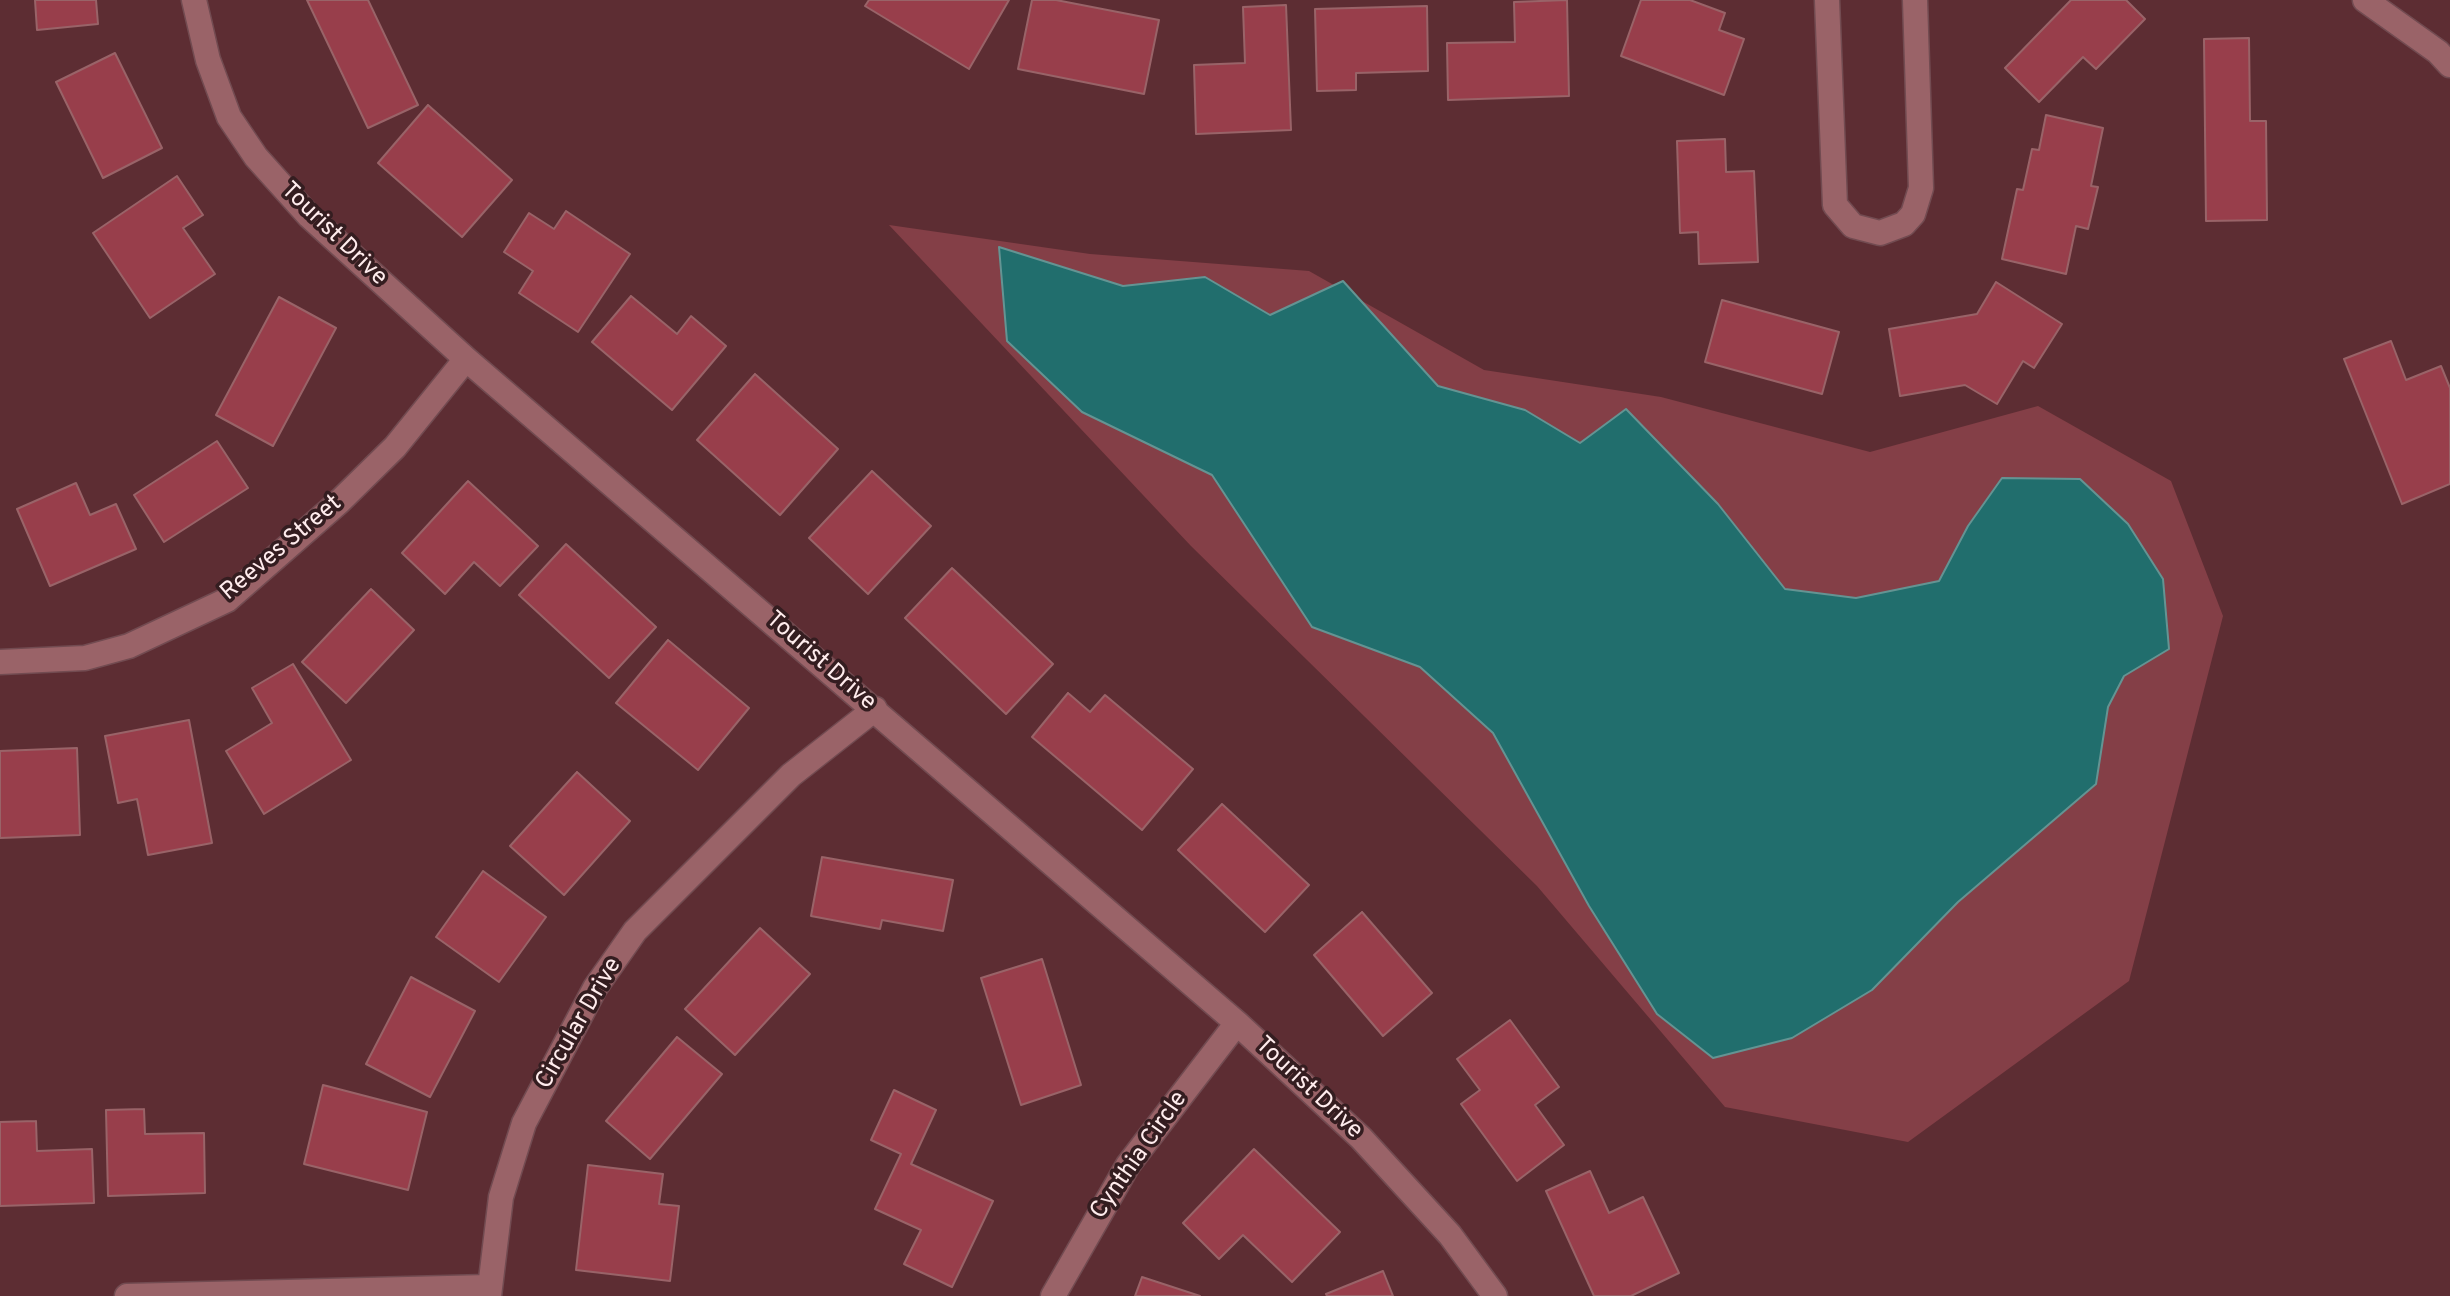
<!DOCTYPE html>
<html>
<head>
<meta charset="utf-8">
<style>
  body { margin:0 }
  canvas { display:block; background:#5d2d33 }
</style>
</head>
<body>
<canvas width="2450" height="1296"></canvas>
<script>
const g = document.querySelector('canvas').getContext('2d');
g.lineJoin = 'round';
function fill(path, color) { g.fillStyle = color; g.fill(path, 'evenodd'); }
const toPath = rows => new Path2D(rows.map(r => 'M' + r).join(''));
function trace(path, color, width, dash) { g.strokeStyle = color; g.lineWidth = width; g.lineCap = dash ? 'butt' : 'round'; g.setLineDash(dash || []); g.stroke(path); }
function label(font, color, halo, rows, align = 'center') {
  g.font = font + ' Overpass,sans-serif'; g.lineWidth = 7; g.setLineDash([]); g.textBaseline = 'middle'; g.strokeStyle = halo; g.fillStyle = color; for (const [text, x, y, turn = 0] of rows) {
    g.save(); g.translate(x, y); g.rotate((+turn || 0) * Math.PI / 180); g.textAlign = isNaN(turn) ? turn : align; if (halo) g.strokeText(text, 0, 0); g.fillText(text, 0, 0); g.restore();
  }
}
const green = toPath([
  [889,225,1090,254,1309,271,1484,370,1661,397,1870,452,2038,406,2171,481,2223,616,2129,981,1908,1142,1725,1107,1537,886,1191,546]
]);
const water = toPath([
  [999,247,1123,286,1205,277,1270,315,1343,281,1438,386,1525,410,1580,443,1626,409,1718,504,1785,589,1856,598,1939,581,1968,526,2002,478,2080,479,2128,524,2163,579,2169,649,2124,676,2108,707,2096,784,1958,902,1872,990,1792,1038,1713,1058,1657,1014,1589,906,1493,733,1420,667,1312,627,1212,475,1082,412,1007,341,999,247]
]);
const building = toPath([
  [35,0,96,0,98,24,37,30,35,0],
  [307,0,368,0,418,105,368,128,307,0],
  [869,0,1009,0,969,69,865,6,869,0],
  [1032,0,1056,0,1159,20,1144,94,1018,69,1032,0],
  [1567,0,1569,96,1448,100,1447,43,1515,42,1514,2,1567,0],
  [1641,0,1690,0,1725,13,1719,30,1744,39,1724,95,1621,56,1641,0],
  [2071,0,2126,0,2145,19,2096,69,2083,57,2039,102,2005,68,2071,0],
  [1286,5,1291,130,1196,134,1194,65,1245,63,1243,7,1286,5],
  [1427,6,1428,71,1356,73,1356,90,1317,91,1315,9,1427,6],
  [2249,38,2250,121,2266,121,2267,220,2206,221,2204,39,2249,38],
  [115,53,162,148,103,178,56,82,115,53],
  [428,105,512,180,462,237,378,163,428,105],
  [2046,115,2103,128,2091,186,2098,187,2088,229,2076,226,2066,274,2002,259,2017,189,2023,190,2032,149,2039,150,2046,115],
  [1725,139,1726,172,1754,171,1758,262,1699,264,1698,232,1680,233,1677,141,1725,139],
  [177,176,203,215,183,228,215,274,150,318,93,233,177,176],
  [566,211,630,254,578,332,519,293,533,271,504,252,529,213,554,229,566,211],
  [1996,282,2062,324,2034,368,2023,361,1997,404,1965,385,1900,396,1889,329,1977,314,1996,282],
  [631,296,677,334,691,316,726,346,672,410,592,342,631,296],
  [279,297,336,328,273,446,216,415,279,297],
  [1722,300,1839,332,1822,394,1705,362,1722,300],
  [2391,341,2406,380,2441,366,2450,388,2450,484,2402,504,2344,359,2391,341],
  [755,374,838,449,780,515,697,440,755,374],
  [217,441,248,488,164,542,134,495,217,441],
  [872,471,931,526,868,594,809,538,872,471],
  [468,481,538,546,500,586,474,562,445,594,402,553,468,481],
  [76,483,90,515,116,504,136,549,50,586,17,509,76,483],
  [566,544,656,627,609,678,519,595,566,544],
  [952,568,1053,664,1006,714,905,618,952,568],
  [371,589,414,630,346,703,302,662,371,589],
  [668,640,749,708,698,770,616,703,668,640],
  [293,664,351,760,264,814,226,751,272,723,252,688,293,664],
  [1068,693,1090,712,1105,695,1193,769,1142,830,1032,737,1068,693],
  [189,720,212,843,148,855,137,799,118,803,105,736,189,720],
  [77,748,80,835,0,838,0,751,77,748],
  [577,772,630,821,564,895,510,846,577,772],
  [1222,804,1309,885,1265,932,1178,850,1222,804],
  [822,857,953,880,943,931,882,920,880,929,811,916,822,857],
  [483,871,546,917,499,982,436,937,483,871],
  [1362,912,1432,993,1383,1036,1314,955,1362,912],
  [760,928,810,974,735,1055,685,1009,760,928],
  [1042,959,1081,1085,1021,1105,981,978,1042,959],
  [411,977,475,1011,430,1097,366,1064,411,977],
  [1510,1020,1559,1087,1535,1105,1564,1145,1517,1181,1461,1104,1480,1090,1457,1059,1510,1020],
  [677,1037,722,1074,650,1159,606,1121,677,1037],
  [323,1085,427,1112,408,1190,304,1164,323,1085],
  [894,1090,936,1110,911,1164,993,1201,952,1287,904,1264,921,1230,875,1209,901,1154,871,1140,894,1090],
  [144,1109,145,1134,204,1133,205,1193,108,1196,106,1110,144,1109],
  [36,1121,37,1151,92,1149,94,1203,0,1206,0,1122,36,1121],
  [1254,1149,1340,1232,1292,1282,1243,1235,1219,1259,1183,1223,1254,1149],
  [588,1165,663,1174,659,1204,679,1206,670,1281,576,1270,588,1165],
  [1590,1171,1609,1213,1643,1197,1679,1273,1631,1296,1594,1296,1546,1191,1590,1171],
  [1383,1271,1393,1296,1327,1296,1326,1294,1383,1271],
  [1142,1277,1200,1296,1135,1296,1142,1277]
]);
const minor = toPath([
  [194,0,208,60,229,117,256,157,309,216,466,359,1237,1023,1361,1138,1450,1235,1495,1296],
  [1827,0,1835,205,1853,226,1880,233,1904,224,1913,214,1921,188,1915,0],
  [2365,0,2438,52,2450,65],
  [0,662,85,658,129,646,227,600,339,502,395,447,466,359],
  [127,1296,488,1287],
  [489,1296,501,1197,524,1123,595,988,635,931,791,775,875,709],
  [1053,1296,1128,1165,1237,1023]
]);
const streetNames = [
  ["Tourist Drive",333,235,44],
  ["Reeves Street",282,549,-40],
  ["Tourist Drive",820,662,41],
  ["Circular Drive",580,1024,-60],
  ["Tourist Drive",1308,1089,43],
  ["Cynthia Circle",1140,1156,-55]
];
fill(green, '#843f47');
fill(water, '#216e6d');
trace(water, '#649493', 2);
fill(building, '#983e4b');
trace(building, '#996368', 2);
trace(minor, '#724b51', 27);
trace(minor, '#9a6368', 24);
label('24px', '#ffeced', '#341d20', streetNames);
</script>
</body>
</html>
